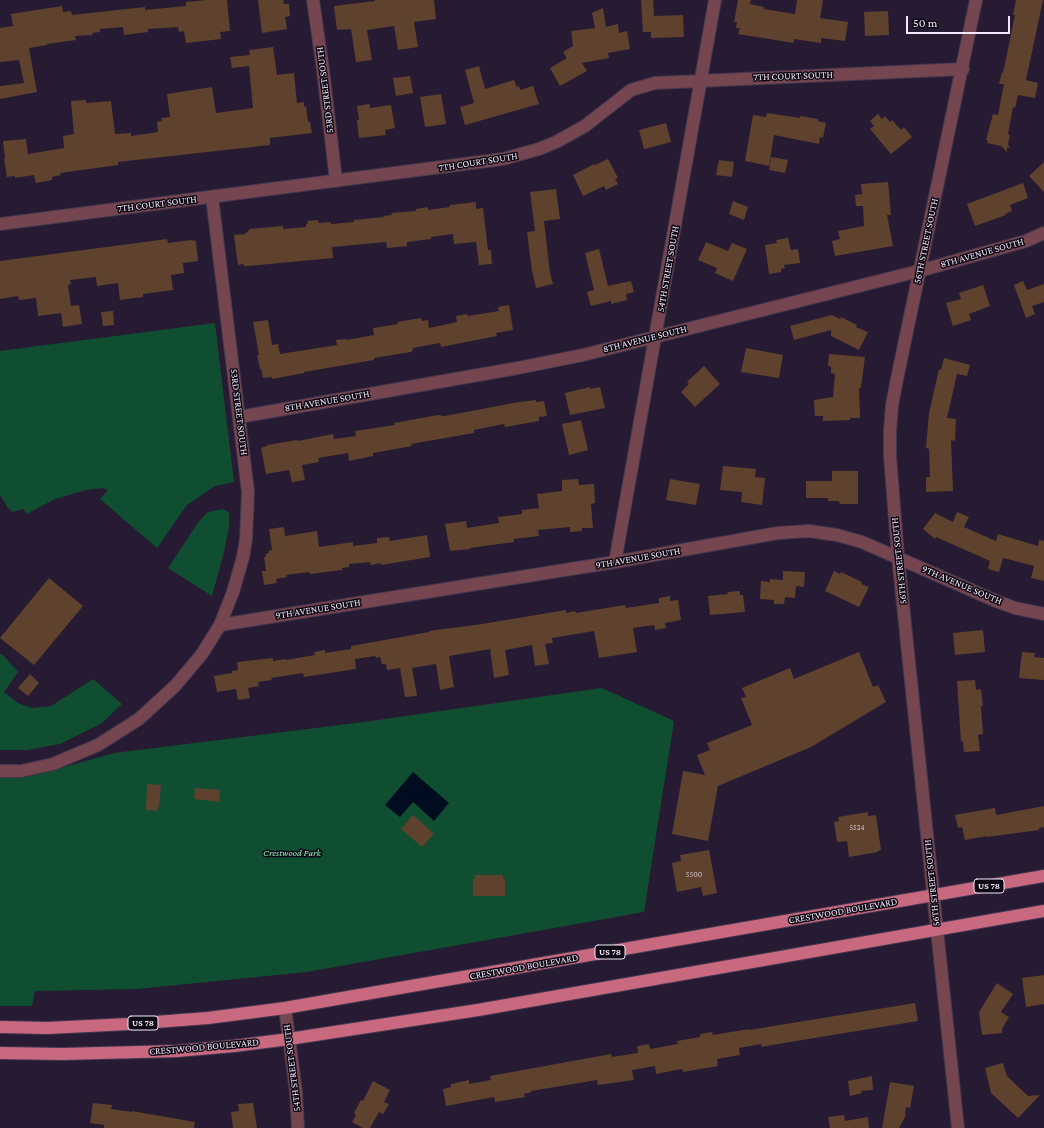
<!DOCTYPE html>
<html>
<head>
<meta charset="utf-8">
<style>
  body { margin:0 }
  #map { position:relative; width:1044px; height:1128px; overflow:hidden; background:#271a33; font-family:"Crimson Pro",serif }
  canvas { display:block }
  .scale { position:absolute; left:906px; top:16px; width:104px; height:18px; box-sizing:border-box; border:2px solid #f1e9fb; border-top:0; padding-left:5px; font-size:12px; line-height:14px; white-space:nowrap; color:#f1e9fb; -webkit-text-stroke:3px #0d0813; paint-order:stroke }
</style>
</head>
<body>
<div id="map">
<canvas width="1044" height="1128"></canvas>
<div class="scale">50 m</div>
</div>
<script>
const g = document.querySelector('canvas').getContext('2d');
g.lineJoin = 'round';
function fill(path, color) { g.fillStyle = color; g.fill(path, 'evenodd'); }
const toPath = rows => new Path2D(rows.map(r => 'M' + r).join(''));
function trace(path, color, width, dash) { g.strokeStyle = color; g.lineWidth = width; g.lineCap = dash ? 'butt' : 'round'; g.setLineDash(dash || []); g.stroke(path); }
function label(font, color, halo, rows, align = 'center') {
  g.font = font + ' "Crimson Pro",serif'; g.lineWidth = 3; g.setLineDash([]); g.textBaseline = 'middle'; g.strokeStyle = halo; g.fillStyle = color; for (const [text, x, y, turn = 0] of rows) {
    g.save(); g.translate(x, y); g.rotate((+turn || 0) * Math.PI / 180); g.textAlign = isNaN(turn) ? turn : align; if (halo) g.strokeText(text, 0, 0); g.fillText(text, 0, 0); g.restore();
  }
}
const green = toPath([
  [215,323,234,482,215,486,187,505,157,548,100,499,108,490,103,488,86,490,55,499,27,514,23,509,13,512,8,508,0,495,0,351],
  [222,509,229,512,229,527,224,552,212,596,168,568,199,521,208,512],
  [0,654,3,655,18,672,4,692,18,703,32,708,51,706,93,679,122,704,102,723,60,744,27,750,0,750],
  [602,688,674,721,644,912,307,972,137,989,35,991,32,1006,0,1006,0,777,36,775,114,753,364,722]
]);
const water = toPath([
  [413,772,449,803,434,821,413,802,400,817,385,805]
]);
const building = toPath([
  [207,0,227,0,230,31,220,32,221,39,186,43,184,31,179,32,178,27,148,29,148,32,124,35,123,27,100,29,100,32,92,33,93,35,75,36,76,40,47,44,47,45,29,48,37,92,0,99,0,86,24,83,19,60,0,62,0,28,13,26,11,14,62,6,63,12,71,11,72,15,145,7,145,10,186,6,186,2],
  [258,0,283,0,284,4,289,4,290,16,285,17,287,29,262,33],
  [375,0,434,0,436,19,414,22,418,47,398,50,394,26,367,30,372,60,356,62,351,29,337,30,334,6,375,1],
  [641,0,653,0,654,16,683,15,684,37,651,38,651,32,643,32],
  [738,0,751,0,750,4,764,7,764,9,795,14,797,0,823,0,820,18,848,22,845,41,821,38,821,43,794,39,794,43,738,34,740,28,736,28,737,22,734,22],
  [1016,0,1043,0,1026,80,1038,83,1035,98,1018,95,1015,108,1013,107,1008,134,1010,135,1008,144,1010,148,1007,147,1007,152,1001,146,987,143,988,141,986,140,993,114,998,115,1004,84,999,84,1002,72,1003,73,1015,15,1013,15],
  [603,8,606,27,618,24,619,33,627,31,630,49,608,53,609,58,582,63,587,71,560,86,550,68,567,58,563,52,573,46,571,31,595,28,592,13],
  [888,11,889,35,865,36,864,12],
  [273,47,277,75,294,73,297,103,304,102,304,107,306,106,308,122,310,122,312,133,270,138,270,145,118,162,118,165,60,173,61,175,52,177,52,180,36,183,34,175,15,178,15,176,7,177,4,159,5,159,3,141,26,139,28,154,64,148,63,136,74,134,71,101,86,100,86,103,111,101,115,134,131,133,131,136,158,132,157,122,162,121,161,118,170,117,167,94,212,87,216,113,253,108,249,66,232,68,230,57,250,55,249,50],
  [479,66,485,89,514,80,517,87,519,86,520,90,533,86,539,104,465,125,460,107,474,103,465,70],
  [410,76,413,93,396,96,393,78],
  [441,94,446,124,425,127,420,97],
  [370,104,370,108,391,105,395,128,385,130,386,135,359,138,357,120,359,120,357,106],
  [767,113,800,118,800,116,818,119,818,121,826,123,823,138,820,137,819,144,774,135,769,166,745,161,753,115,766,117],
  [878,114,882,119,885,116,890,122,892,120,901,130,904,127,912,137,891,154,870,129,874,126,870,121],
  [666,123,671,142,644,149,639,130],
  [771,157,788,160,785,173,769,170],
  [608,159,618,178,615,179,618,184,606,190,604,186,583,196,573,175,594,164,595,165],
  [719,160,734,162,732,177,716,175],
  [1044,162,1044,192,1029,176],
  [888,182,891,215,887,215,893,246,835,256,832,241,840,239,838,231,864,226,863,206,856,206,855,195,862,194,861,184],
  [1023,183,1028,198,1010,205,1012,211,1005,214,1006,215,975,226,967,204],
  [556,189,560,219,544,221,550,273,553,284,536,288,532,271,527,232,535,231,530,192],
  [733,201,748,207,744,220,729,214],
  [476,202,476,209,483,208,488,250,491,250,492,264,479,265,476,242,454,244,453,234,431,237,431,239,407,242,407,246,387,248,386,242,332,247,333,258,248,266,244,266,243,264,238,265,234,235,245,234,250,229,283,226,283,229,306,227,306,224,308,224,307,221,318,220,319,223,331,222,331,224,354,222,354,220,384,217,383,216,392,215,391,213,416,211,416,209,428,207,428,210,450,207,450,205],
  [788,238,791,250,798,249,800,263,784,265,785,268,781,269,781,272,769,274,765,245,777,243,776,240],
  [167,239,168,243,191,240,196,241,198,261,183,263,184,273,171,275,173,290,143,294,143,297,120,300,118,283,97,286,96,277,70,280,71,284,68,285,71,306,79,305,82,324,63,327,61,313,38,316,36,298,19,300,18,296,0,299,0,261],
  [706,242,728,251,732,243,747,249,733,281,715,273,717,268,698,260],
  [599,249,608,286,631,281,634,292,626,294,627,300,611,304,611,301,591,306,587,292,594,290,585,253],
  [1023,281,1027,290,1044,284,1044,302,1032,306,1035,314,1026,318,1014,285],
  [983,285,990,306,969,314,971,320,953,326,946,303,961,299,959,293],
  [509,305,513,330,496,333,497,336,441,347,440,343,413,348,413,350,411,352,374,358,374,360,304,372,304,373,272,379,272,377,263,378,261,369,260,369,257,355,259,355,253,322,268,320,272,345,278,344,280,354,337,345,336,340,346,339,347,340,374,335,373,328,398,324,397,322,421,318,422,321,428,320,429,328,457,322,456,316,467,314,468,316,499,311,498,307],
  [113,311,114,325,103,326,101,312],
  [832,315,840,319,841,317,857,325,856,327,868,332,859,350,831,336,831,330,794,340,790,326],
  [746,348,783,355,779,378,741,372],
  [829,354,865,357,861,388,859,388,860,418,850,418,850,420,823,421,823,416,815,416,814,400,833,397,835,374,831,373,831,367,828,366],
  [944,358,970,365,967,376,957,374,947,418,956,419,955,441,951,440,953,491,926,492,926,477,930,477,929,449,926,448,929,413,939,369,941,370],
  [704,366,720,384,695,407,681,392,689,384,687,382],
  [590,387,590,389,600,387,605,408,570,415,565,393],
  [536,400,536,402,544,401,547,416,539,417,539,421,505,427,504,424,474,430,474,433,411,444,412,446,373,453,373,456,349,461,348,453,318,458,319,462,302,465,305,480,292,482,289,470,266,474,261,448,267,446,267,445,297,440,298,441,333,434,334,439,356,436,355,431,395,425,394,423,438,415,445,416,519,402],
  [581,420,588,450,569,455,562,424],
  [723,466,756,469,755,477,765,478,762,505,741,502,742,492,720,490],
  [832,471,858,471,858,504,840,504,839,501,828,501,828,498,806,498,806,481,832,481],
  [578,479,579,485,594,484,595,503,591,504,593,528,582,528,582,531,570,532,570,527,538,530,539,536,514,539,514,542,470,548,471,549,450,551,445,524,466,521,467,528,499,523,498,517,522,514,522,510,539,508,537,494,562,491,562,480],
  [670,479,700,484,696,505,666,500],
  [957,512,969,517,964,527,996,541,998,534,1038,546,1039,540,1044,541,1044,581,1031,578,1034,566,1003,558,999,572,988,569,990,561,936,537,935,539,923,529,935,513,953,522],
  [284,527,285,536,317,531,319,547,353,542,353,546,377,543,377,538,389,537,390,541,427,535,430,557,381,565,381,563,371,565,370,562,349,564,349,567,342,568,342,570,310,574,309,572,286,575,287,577,276,579,277,583,264,585,262,571,266,571,264,557,266,557,266,554,269,553,268,551,272,550,269,529],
  [783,571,805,572,804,587,796,586,795,598,785,597,784,604,774,604,774,600,760,599,761,581,770,582,770,579,783,580],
  [834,571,840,574,841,572,862,582,861,584,869,587,859,607,825,591],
  [49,578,83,606,34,665,0,638],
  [740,591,740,595,743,595,745,612,710,615,708,596,728,594,727,592],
  [670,596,670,601,678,600,681,620,665,623,666,628,655,630,654,625,633,628,637,652,599,658,594,631,552,638,553,643,545,644,549,664,535,666,532,645,505,650,509,675,494,678,490,649,449,656,454,687,440,690,436,664,412,668,417,696,405,697,400,668,387,670,386,664,382,664,380,657,376,658,375,656,355,659,356,669,304,677,303,673,271,678,272,680,258,682,259,686,248,688,250,698,238,700,236,689,217,692,214,676,232,673,232,671,238,670,237,662,273,658,273,661,285,659,286,660,315,655,314,652,325,650,325,653,351,649,351,646,429,632,429,631,482,624,566,610,566,613,575,611,576,613,625,605,626,608,659,603,659,598],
  [983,630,985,652,955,655,953,633],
  [859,652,873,687,878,685,886,702,811,747,718,786,708,841,672,834,683,771,705,775,697,755,710,750,707,743,752,725,741,698,746,697,742,688,790,668,794,679],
  [1022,652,1035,653,1034,657,1044,658,1044,680,1019,678],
  [30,674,39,683,28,696,18,688],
  [975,680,976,690,981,689,983,706,981,706,983,734,978,735,980,751,964,752,963,741,961,742,957,681],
  [147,784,161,785,159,807,157,807,157,811,146,810],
  [195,788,220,790,219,802,194,799],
  [1044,806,1044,827,1039,828,1039,830,987,837,987,836,965,840,962,827,958,828,955,815,995,808,996,815],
  [868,812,868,816,876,815,881,850,878,851,878,852,849,857,847,841,837,842,834,822,839,821,838,817],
  [413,815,434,834,422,847,401,829],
  [709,850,717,893,703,896,701,887,677,892,672,863,681,861,680,855],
  [475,875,503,875,503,879,505,879,505,896,473,896,473,879,475,879],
  [1044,975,1044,1004,1026,1007,1022,978],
  [997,983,1013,994,1001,1012,1009,1017,1002,1029,1002,1033,982,1035,979,1012],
  [915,1003,918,1021,772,1045,762,1047,761,1044,739,1048,740,1055,717,1059,718,1066,683,1072,682,1069,656,1074,655,1066,632,1070,634,1080,598,1085,597,1080,531,1091,532,1092,524,1094,525,1097,495,1102,494,1097,446,1106,443,1089,451,1087,451,1084,469,1080,469,1084,491,1080,490,1076,611,1054,612,1057,638,1053,637,1046,649,1044,650,1049,678,1044,677,1041,700,1037,700,1034,712,1032,713,1035,749,1029,749,1030],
  [1003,1063,1007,1076,1028,1096,1040,1095,1018,1118,991,1093,988,1080,985,1068],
  [872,1076,873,1090,861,1091,862,1093,850,1096,848,1081],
  [373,1081,390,1090,384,1102,389,1104,383,1114,379,1112,370,1128,363,1128,352,1122,356,1115,354,1113,361,1100,363,1101],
  [890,1082,914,1086,910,1108,906,1107,905,1117,899,1128,882,1128],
  [93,1103,112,1105,111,1109,132,1112,132,1111,195,1122,194,1128,104,1128,104,1125,90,1123],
  [253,1103,257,1128,233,1128,231,1112,239,1111,238,1104],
  [844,1115,845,1121,868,1117,869,1128,830,1128,828,1117]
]);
const minor = toPath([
  [313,0,323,70,336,181],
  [0,224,503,159,539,149,556,142,585,126,631,90,655,83,963,69],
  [239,417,518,368,583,355,919,271,1026,241,1044,233],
  [615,562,715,0],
  [220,625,615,562,778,533,809,531,837,535,862,542,996,601,1015,608,1044,614],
  [0,771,21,771,53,764,98,745,139,719,175,686,202,654,220,625,233,592,243,557,246,539,248,492,212,197],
  [937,930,958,1128],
  [285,1008,296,1092,298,1128]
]);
const tertiary = toPath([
  [937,930,898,557,890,456,890,431,892,405,897,379,976,0]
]);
const primary = toPath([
  [0,1027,47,1028,129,1024,208,1018,285,1008,1044,876],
  [0,1053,63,1054,177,1051,234,1046,289,1039,478,1010,1044,911]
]);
const numberNames = [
  ["5524",857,828],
  ["5500",694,875]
];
const shields = [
  [989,886,30],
  [610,952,30],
  [143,1023,30]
];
const shieldNames = [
  ["US 78",989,886],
  ["US 78",610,952],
  ["US 78",143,1023]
];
const streetNames = [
  ["7TH COURT SOUTH",793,76,-2],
  ["53RD STREET SOUTH",325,90,-97],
  ["7TH COURT SOUTH",478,162,-9],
  ["7TH COURT SOUTH",157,204,-7],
  ["56TH STREET SOUTH",926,241,-78],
  ["8TH AVENUE SOUTH",982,253,-16],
  ["54TH STREET SOUTH",668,269,-80],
  ["8TH AVENUE SOUTH",645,339,-14],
  ["8TH AVENUE SOUTH",327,401,-10],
  ["53RD STREET SOUTH",239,412,83],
  ["9TH AVENUE SOUTH",638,558,-10],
  ["56TH STREET SOUTH",899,561,-96],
  ["9TH AVENUE SOUTH",962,585,23],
  ["9TH AVENUE SOUTH",318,609,-9],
  ["56TH STREET SOUTH",932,883,-96],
  ["CRESTWOOD BOULEVARD",843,911,-10],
  ["CRESTWOOD BOULEVARD",524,967,-10],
  ["CRESTWOOD BOULEVARD",204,1047,-5],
  ["54TH STREET SOUTH",292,1068,-97]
];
const parkNames = [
  ["Crestwood Park",292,853]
];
fill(green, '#0f4e31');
fill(water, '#000d20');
fill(building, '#5e422e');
trace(minor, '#43374f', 14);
trace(tertiary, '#43374f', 14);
trace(primary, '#43374f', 14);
trace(minor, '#754650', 12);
trace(tertiary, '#754650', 12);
trace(primary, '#c86980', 12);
label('8px', '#ccbfc8', null, numberNames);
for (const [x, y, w] of shields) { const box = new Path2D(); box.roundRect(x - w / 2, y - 7, w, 14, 3); g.fillStyle = '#0d0813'; g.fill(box); trace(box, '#f1e9fb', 1); }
label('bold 9px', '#f1e9fb', null, shieldNames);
label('10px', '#f1e9fb', '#0d0813', streetNames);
label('italic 10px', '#92efbb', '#0d0813', parkNames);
</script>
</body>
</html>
